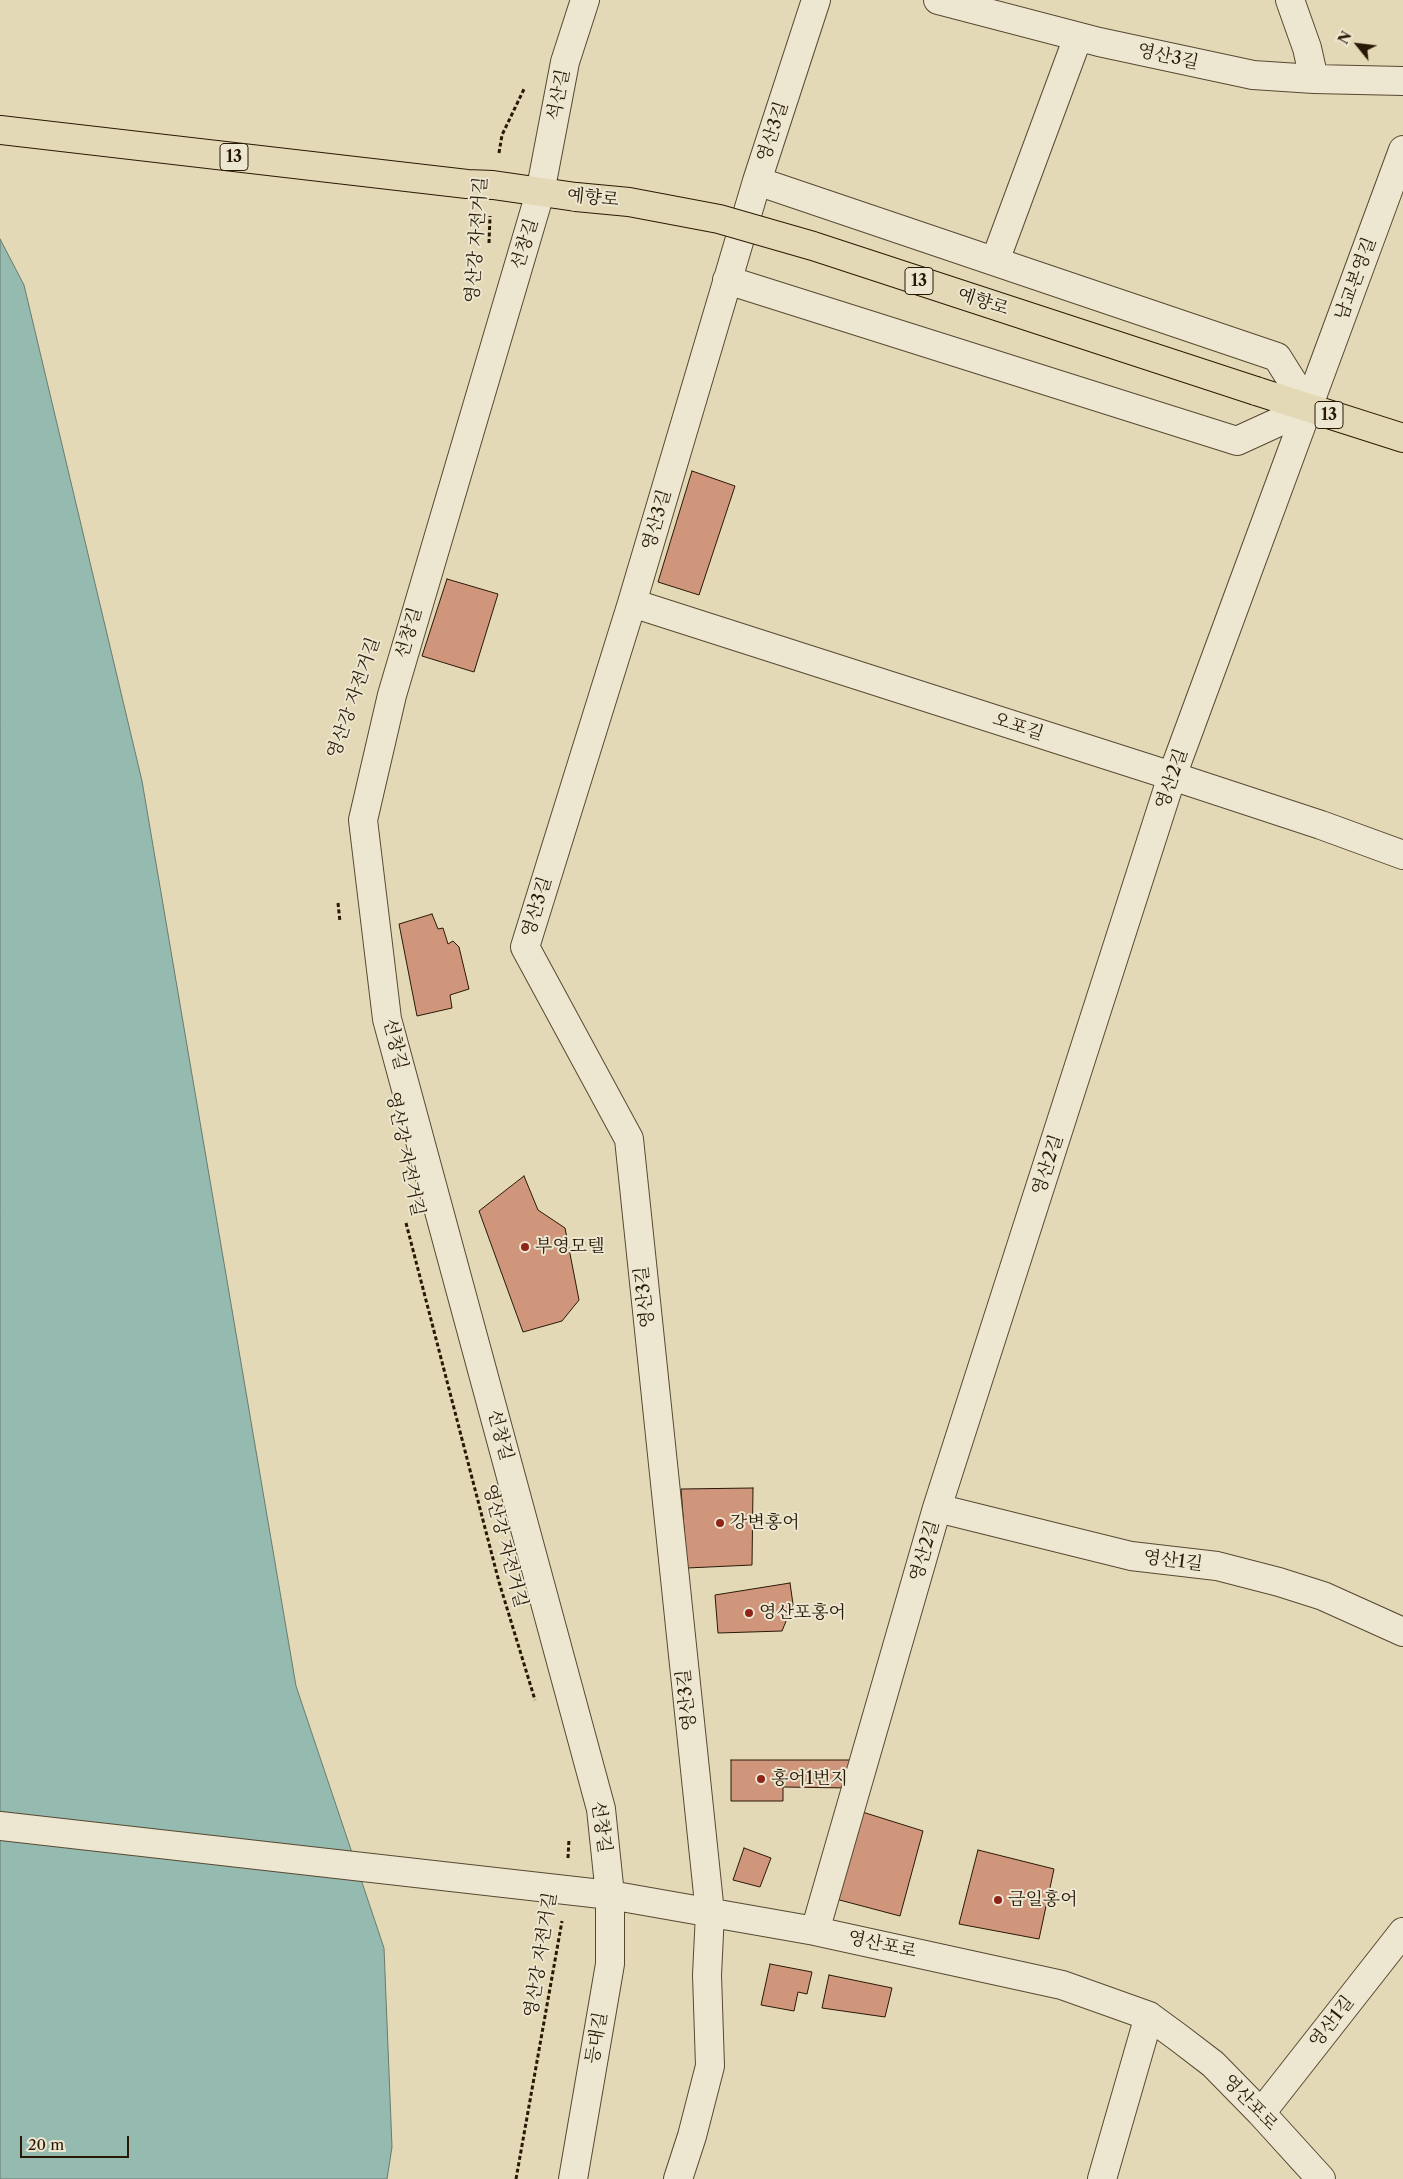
<!DOCTYPE html>
<html>
<head>
<meta charset="utf-8">
<style>
  body { margin:0 }
  #map { position:relative; width:1403px; height:2179px; overflow:hidden; background:#e4d9b6; font-family:"Libre Caslon Text",serif }
  canvas { display:block }
  .north { position:absolute; left:1333px; top:20px; width:50px; height:50px; -webkit-text-stroke:4px #ede6d0; paint-order:stroke; rotate:299deg; font-size:14px; font-weight:700; line-height:20px; text-align:center; color:#281906 }
  .north::after { content:''; display:block; margin:auto; width:18px; height:22px; background:#281906; clip-path:polygon(50% 0,100% 100%,50% 72%,0 100%) }
  .scale { position:absolute; left:20px; top:2136px; width:109px; height:22px; box-sizing:border-box; border:2px solid #281906; border-top:0; padding-left:6px; font-size:15px; line-height:18px; white-space:nowrap; color:#281906; -webkit-text-stroke:4px #ede6d0; paint-order:stroke }
</style>
</head>
<body>
<div id="map">
<canvas width="1403" height="2179"></canvas>
<div class="north">N</div>
<div class="scale">20 m</div>
</div>
<script>
const g = document.querySelector('canvas').getContext('2d');
g.lineJoin = 'round';
function fill(path, color) { g.fillStyle = color; g.fill(path, 'evenodd'); }
const toPath = rows => new Path2D(rows.map(r => 'M' + r).join(''));
function trace(path, color, width, dash) { g.strokeStyle = color; g.lineWidth = width; g.lineCap = dash ? 'butt' : 'round'; g.setLineDash(dash || []); g.stroke(path); }
function label(font, color, halo, rows, align = 'center') {
  g.font = font + ' "Libre Caslon Text","Noto Serif KR",serif'; g.lineWidth = 4; g.setLineDash([]); g.textBaseline = 'middle'; g.strokeStyle = halo; g.fillStyle = color; for (const [text, x, y, turn = 0] of rows) {
    g.save(); g.translate(x, y); g.rotate((+turn || 0) * Math.PI / 180); g.textAlign = isNaN(turn) ? turn : align; if (halo) g.strokeText(text, 0, 0); g.fillText(text, 0, 0); g.restore();
  }
}
const water = toPath([
  [0,239,24,285,142,781,296,1686,384,1948,392,2147,387,2179,0,2179,0,239]
]);
const building = toPath([
  [692,471,735,486,699,595,658,582,692,471],
  [447,579,498,594,474,672,422,656,447,579],
  [432,914,438,929,443,928,448,944,453,941,459,947,469,989,450,995,452,1008,417,1016,399,924,432,914],
  [524,1176,538,1210,565,1228,579,1300,562,1321,523,1332,479,1211,524,1176],
  [753,1488,752,1565,687,1568,681,1489,753,1488],
  [790,1583,793,1604,782,1631,718,1633,715,1595,790,1583],
  [731,1760,850,1760,850,1788,783,1787,783,1801,731,1801,731,1760],
  [856,1810,923,1831,900,1916,832,1898,856,1810],
  [744,1848,771,1858,760,1887,733,1880,744,1848],
  [978,1850,1054,1869,1039,1939,959,1924,978,1850],
  [770,1964,812,1972,807,1994,798,1992,794,2011,761,2005,770,1964],
  [829,1975,892,1988,885,2017,822,2008,829,1975]
]);
const path = toPath([
  [499,153,502,135,525,87],
  [489,243,490,216],
  [338,903,340,922],
  [406,1223,499,1582,535,1700],
  [568,1858,569,1839],
  [516,2179,562,1921]
]);
const minor = toPath([
  [938,0,1099,42,1253,75,1314,79,1403,81],
  [1290,0,1307,48,1314,79],
  [757,181,1277,357,1309,408],
  [995,261,1078,37],
  [727,280,1237,441,1309,408],
  [632,603,1172,776,1321,825,1403,855],
  [937,1508,1131,1556,1217,1566,1279,1582,1323,1596,1403,1632],
  [0,1826,610,1895,815,1931,1062,1985,1149,2016,1179,2038,1213,2064,1261,2113,1321,2179],
  [815,1931,937,1508,1172,776,1403,150],
  [1261,2113,1403,1932],
  [573,2179,610,1964,610,1895,601,1809,387,1019,363,820,392,695,540,193,565,62,585,0],
  [678,2179,692,2136,710,2066,707,1975,710,1913,629,1139,525,947,632,603,757,181,816,0],
  [1102,2179,1149,2016]
]);
const major = toPath([
  [0,130,467,184,493,185,576,197],
  [1256,391,1403,438]
]);
const majorBridge = toPath([
  [576,197,629,202,719,219,813,246,1256,391]
]);
const markers = [
  [525,1247,5,"#8f2418"],
  [720,1523,5,"#8f2418"],
  [749,1613,5,"#8f2418"],
  [761,1779,5,"#8f2418"],
  [998,1900,5,"#8f2418"]
];
const shields = [
  [234,157,28],
  [919,281,28],
  [1329,415,28]
];
const shieldNames = [
  ["13",234,157],
  ["13",919,281],
  ["13",1329,415]
];
const streetNames = [
  ["영산3길",1168,57,12],
  ["석산길",559,95,-79],
  ["영산3길",773,132,-72],
  ["예향로",593,198,6],
  ["영산강 자전거길",477,240,-86],
  ["선창길",525,244,-73],
  ["남교본영길",1356,279,-70],
  ["예향로",983,302,18],
  ["영산3길",657,520,-74],
  ["선창길",409,633,-74],
  ["영산강 자전거길",354,698,-71],
  ["오포길",1018,727,18],
  ["영산2길",1172,779,-71],
  ["영산3길",537,907,-73],
  ["선창길",395,1044,76],
  ["영산강 자전거길",405,1154,78],
  ["영산2길",1048,1165,-72],
  ["영산3길",645,1297,-96],
  ["선창길",500,1435,75],
  ["영산강 자전거길",505,1546,75],
  ["영산2길",925,1551,-74],
  ["영산1길",1173,1561,7],
  ["영산3길",687,1700,-96],
  ["선창길",601,1827,82],
  ["영산포로",882,1945,12],
  ["영산강 자전거길",541,1955,-81],
  ["영산1길",1332,2022,-52],
  ["등대길",597,2038,-80],
  ["영산포로",1250,2103,46]
];
const poiNames = [
  ["부영모텔",535,1247],
  ["강변홍어",730,1523],
  ["영산포홍어",759,1613],
  ["홍어1번지",771,1779],
  ["금일홍어",1008,1900]
];
fill(water, '#95bab0');
trace(water, '#697a6c', 1);
fill(building, '#d0967c');
trace(building, '#281906', 1);
trace(minor, '#574932', 30);
trace(major, '#281906', 30);
trace(path, '#281906', 3, [4, 2.5]);
trace(minor, '#ede6d0', 28);
trace(major, '#e4d9b6', 28);
trace(majorBridge, '#281906', 30, []);
trace(majorBridge, '#e4d9b6', 28);
for (const [x, y, r, color] of markers) { const dot = new Path2D(); dot.arc(x, y, r, 0, 2 * Math.PI); g.fillStyle = color; g.fill(dot); trace(dot, '#ede6d0', 2); }
for (const [x, y, w] of shields) { const box = new Path2D(); box.roundRect(x - w / 2, y - 13.5, w, 27, 4); g.fillStyle = '#ede6d0'; g.fill(box); trace(box, '#281906', 1); }
label('bold 16px', '#281906', null, shieldNames);
label('18px', '#281906', '#ede6d0', streetNames);
label('18px', '#281906', '#ede6d0', poiNames, 'left');
</script>
</body>
</html>
